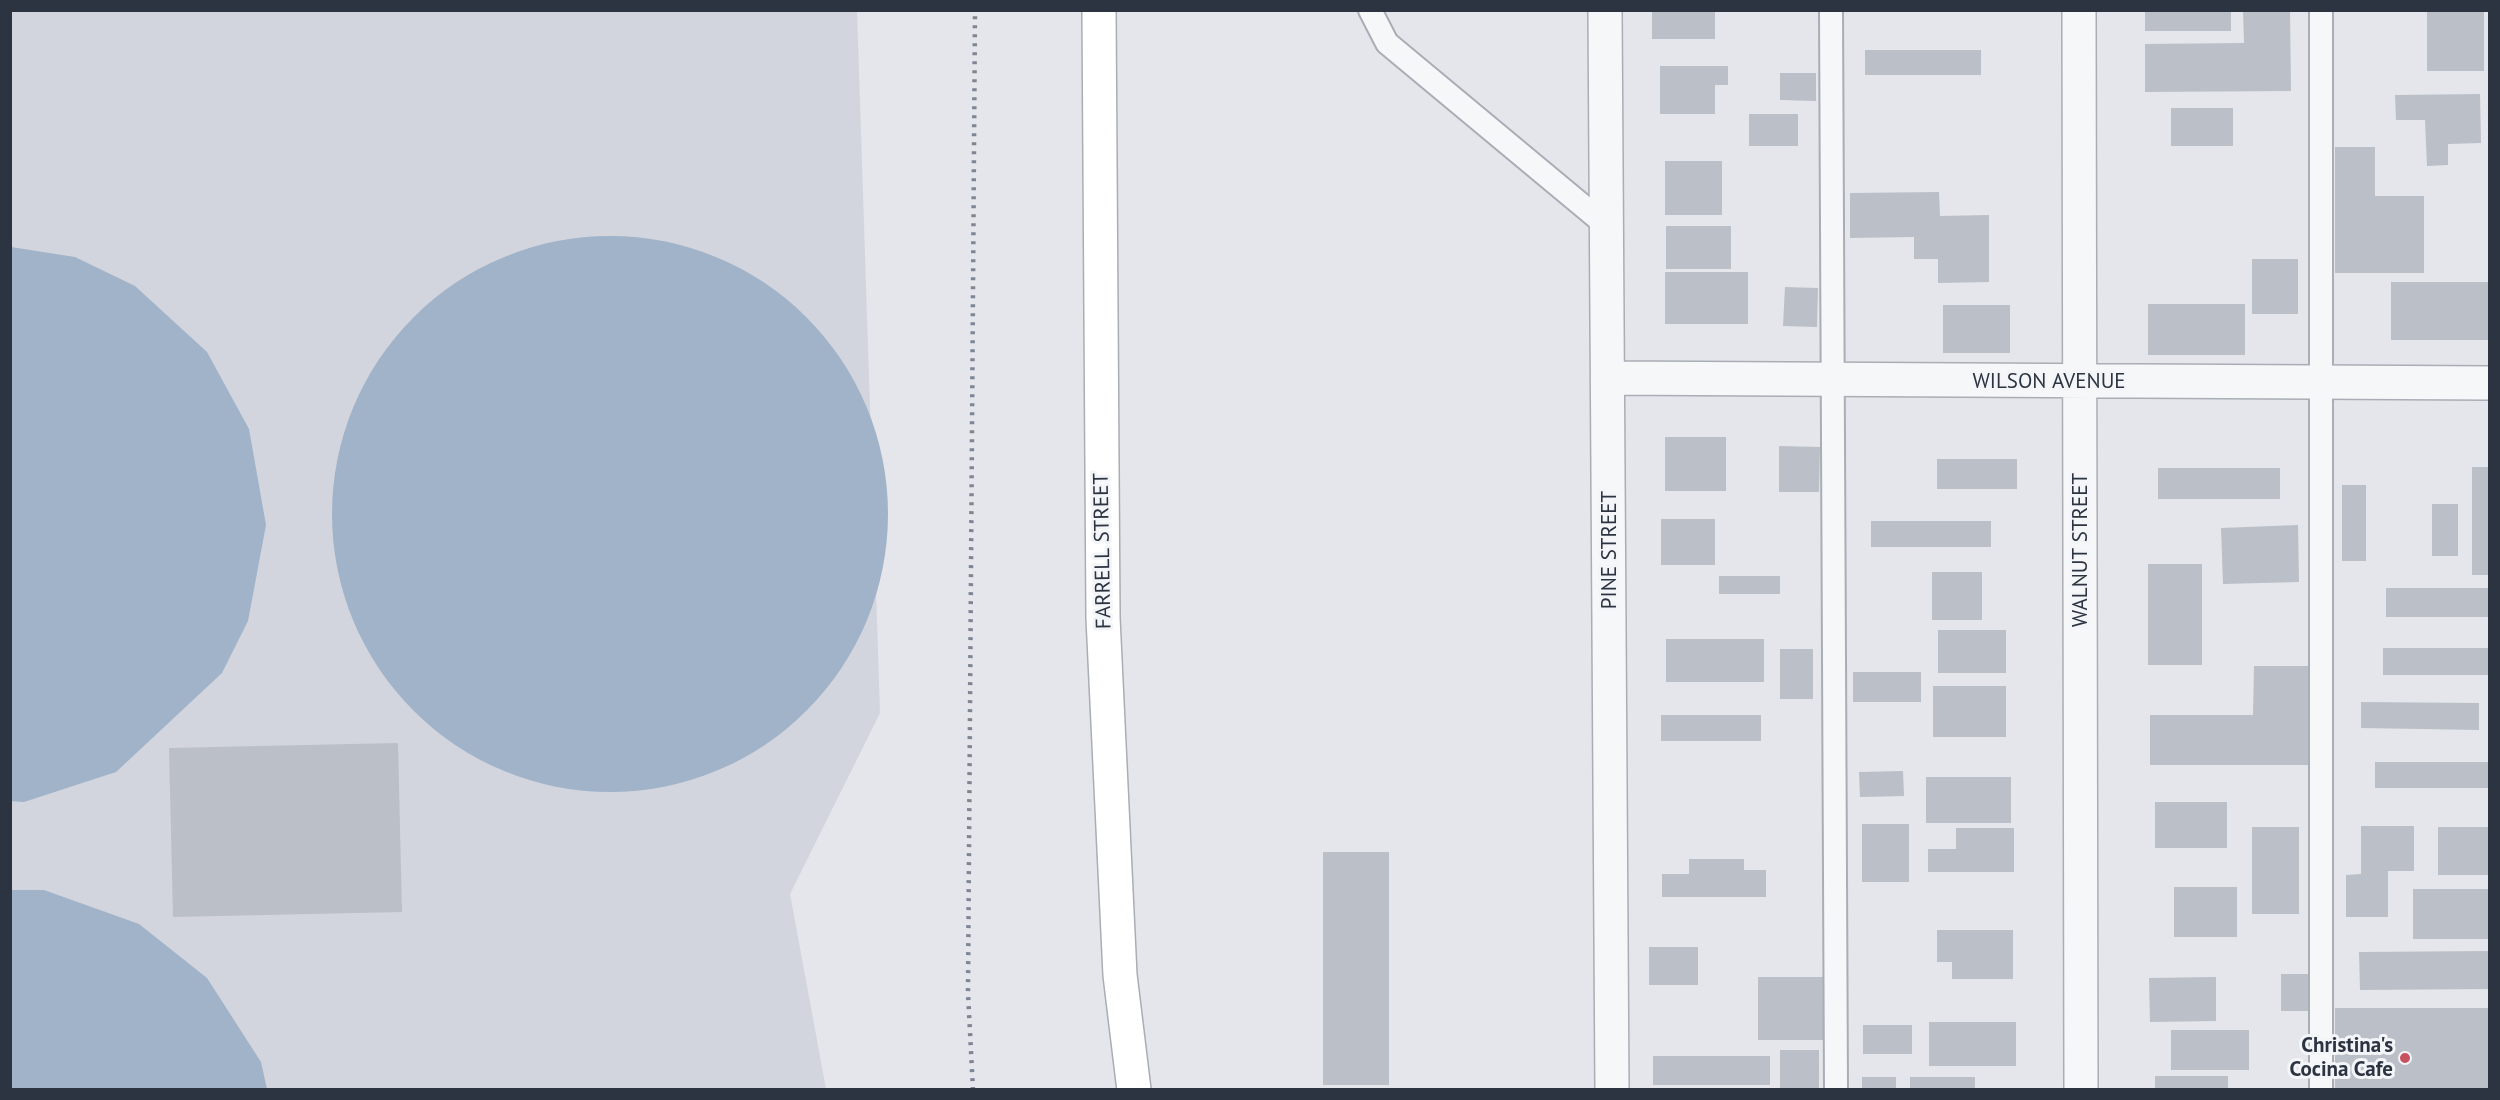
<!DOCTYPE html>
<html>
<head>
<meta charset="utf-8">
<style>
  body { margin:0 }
  #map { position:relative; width:2500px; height:1100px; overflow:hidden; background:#e4e6eb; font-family:"PT Sans",sans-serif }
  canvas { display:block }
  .frame { position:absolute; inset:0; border:12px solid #2c3442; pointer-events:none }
</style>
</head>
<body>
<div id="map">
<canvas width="2500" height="1100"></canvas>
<div class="frame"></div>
</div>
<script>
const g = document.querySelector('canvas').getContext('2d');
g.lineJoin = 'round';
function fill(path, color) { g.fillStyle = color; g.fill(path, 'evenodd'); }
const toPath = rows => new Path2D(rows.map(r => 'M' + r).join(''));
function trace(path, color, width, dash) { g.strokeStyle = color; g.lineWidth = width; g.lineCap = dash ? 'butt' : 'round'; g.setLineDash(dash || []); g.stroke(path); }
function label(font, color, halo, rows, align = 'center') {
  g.font = font + ' "PT Sans",sans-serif'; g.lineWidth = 6; g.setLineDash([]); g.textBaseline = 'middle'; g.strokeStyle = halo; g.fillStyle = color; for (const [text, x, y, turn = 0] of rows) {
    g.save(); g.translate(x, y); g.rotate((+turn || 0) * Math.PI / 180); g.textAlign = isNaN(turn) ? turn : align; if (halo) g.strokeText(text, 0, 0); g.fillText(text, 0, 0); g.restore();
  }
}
const built = toPath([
  [10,11,857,11,880,713,790,894,826,1089,11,1089]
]);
const water = toPath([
  '332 514a278 278 0 1 1 556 0a278 278 0 1 1-556 0Z',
  [11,247,75,257,135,286,207,352,249,429,266,525,248,621,222,673,116,772,24,802,10,801],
  [11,890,44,890,139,924,207,978,261,1062,267,1089,11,1089]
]);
const building = toPath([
  [1652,10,1715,10,1715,39,1652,39],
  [2145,10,2231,10,2231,31,2145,31],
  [2243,10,2290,10,2291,91,2145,92,2145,44,2244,43],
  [2427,10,2484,10,2484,71,2427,71],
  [1865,50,1981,50,1981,75,1865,75],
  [1660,66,1728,66,1728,85,1715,85,1715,114,1660,114],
  [1780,73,1816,73,1816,101,1780,100],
  [2480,94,2481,143,2448,144,2448,165,2427,166,2425,120,2396,120,2395,95],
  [2171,108,2233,108,2233,146,2171,146],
  [1749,114,1798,114,1798,146,1749,146],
  [2335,147,2375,147,2375,196,2424,196,2424,273,2335,273],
  [1665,161,1722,161,1722,215,1665,215],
  [1939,192,1940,216,1989,215,1989,282,1938,283,1938,259,1914,259,1914,237,1850,238,1850,193],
  [1666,226,1731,226,1731,269,1666,269],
  [2252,259,2298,259,2298,314,2252,314],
  [1665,272,1748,272,1748,324,1665,324],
  [2391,282,2490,282,2490,340,2391,340],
  [1785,287,1818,288,1817,327,1783,326],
  [2148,304,2245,304,2245,355,2148,355],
  [1943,305,2010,305,2010,353,1943,353],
  [1665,437,1726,437,1726,491,1665,491],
  [1779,446,1820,447,1819,492,1779,492],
  [1937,459,2017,459,2017,489,1937,489],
  [2472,467,2490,467,2490,575,2472,575],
  [2158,468,2280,468,2280,499,2158,499],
  [2342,485,2366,485,2366,561,2342,561],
  [2432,504,2458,504,2458,556,2432,556],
  [1661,519,1715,519,1715,565,1661,565],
  [1871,521,1991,521,1991,547,1871,547],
  [2298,525,2299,582,2223,584,2221,528],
  [2148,564,2202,564,2202,665,2148,665],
  [1932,572,1982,572,1982,620,1932,620],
  [1719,576,1780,576,1780,594,1719,594],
  [2386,588,2490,588,2490,617,2386,617],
  [1938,630,2006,630,2006,673,1938,673],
  [1666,639,1764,639,1764,682,1666,682],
  [2383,648,2490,648,2490,675,2383,675],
  [1780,649,1813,649,1813,699,1780,699],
  [2254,666,2310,666,2309,765,2150,765,2150,715,2253,715],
  [1853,672,1921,672,1921,702,1853,702],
  [1933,686,2006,686,2006,737,1933,737],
  [2361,702,2479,703,2479,730,2361,728],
  [1661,715,1761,715,1761,741,1661,741],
  [398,743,402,912,173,917,169,748],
  [2375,762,2490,762,2490,788,2375,788],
  [1903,771,1904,796,1860,797,1859,772],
  [1926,777,2011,777,2011,823,1926,823],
  [2155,802,2227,802,2227,848,2155,848],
  [1862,824,1909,824,1909,882,1862,882],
  [2361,826,2414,826,2414,871,2388,871,2388,917,2346,917,2346,875,2361,874],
  [2252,827,2299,827,2299,914,2252,914],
  [2438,827,2490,827,2490,875,2438,875],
  [1956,828,2014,828,2014,872,1928,872,1928,849,1956,849],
  [1323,852,1389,852,1389,1085,1323,1085],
  [1689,859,1744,859,1744,870,1766,870,1766,897,1662,897,1662,874,1689,874],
  [2174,887,2237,887,2237,937,2174,937],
  [2413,889,2490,889,2490,939,2413,939],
  [1937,930,2013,930,2013,979,1952,979,1952,962,1937,962],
  [1649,947,1698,947,1698,985,1649,985],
  [2490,951,2490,989,2360,990,2359,952],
  [2281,974,2311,974,2311,1011,2281,1011],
  [1758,977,1825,977,1825,1040,1758,1040],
  [2216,977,2216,1021,2150,1022,2149,978],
  [2335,1008,2490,1008,2490,1090,2335,1090],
  [1929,1022,2016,1022,2016,1066,1929,1066],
  [1863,1025,1912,1025,1912,1054,1863,1054],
  [2171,1030,2249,1030,2249,1070,2171,1070],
  [1780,1050,1819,1050,1819,1089,1780,1089],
  [1653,1056,1770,1056,1770,1085,1653,1085],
  [2155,1076,2228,1076,2228,1090,2155,1090],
  [1862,1077,1896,1077,1896,1090,1862,1090],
  [1910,1077,1975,1077,1975,1090,1910,1090]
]);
const lane = toPath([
  [1370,10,1387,43,1607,226],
  [1831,10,1836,1090],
  [2321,10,2321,1090]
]);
const street = toPath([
  [1605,10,1612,1090],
  [2079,10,2081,1090],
  [1609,378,2490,383]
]);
const secondary = toPath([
  [1099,10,1103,618,1120,975,1134,1090]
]);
const rail = toPath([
  [973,1090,968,993,975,10]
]);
const markers = [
  [2405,1058,6,"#c75160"]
];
const streetNames = [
  ["WILSON AVENUE",2049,382],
  ["PINE STREET",1610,550,-90],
  ["WALNUT STREET",2081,550,-90],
  ["FARRELL STREET",1103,551,-91]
];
const poiNames = [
  ["Christina's",2393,1046],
  ["Cocina Cafe",2393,1070]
];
fill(built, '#d2d5dd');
fill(water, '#a1b3c8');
fill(building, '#bbbfc7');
trace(lane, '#a9adb5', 26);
trace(street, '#a9adb5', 36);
trace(secondary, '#a9adb5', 36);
trace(lane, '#f6f7f9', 22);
trace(street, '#f6f7f9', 33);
trace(secondary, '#fff', 33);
trace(rail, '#7e8694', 4.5, [3, 6]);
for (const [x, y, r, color] of markers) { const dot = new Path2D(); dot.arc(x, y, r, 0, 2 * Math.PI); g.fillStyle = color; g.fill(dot); trace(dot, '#f4f5f8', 2); }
label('21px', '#2c3442', '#f4f5f8', streetNames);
label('bold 21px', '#2c3442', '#f4f5f8', poiNames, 'right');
</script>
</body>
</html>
